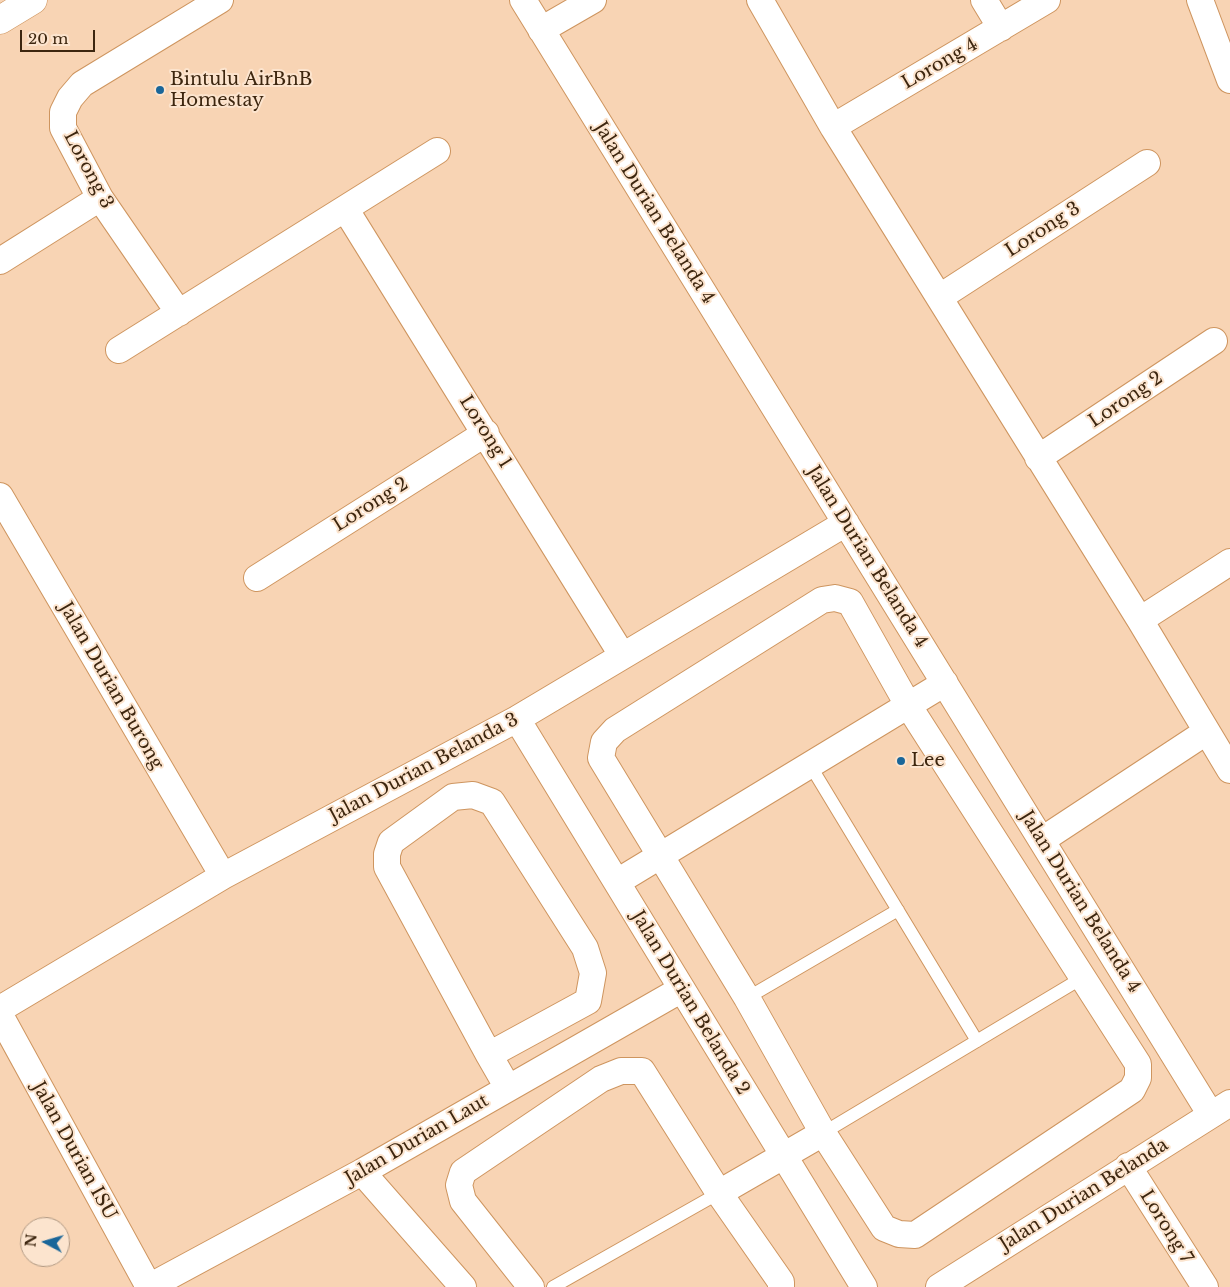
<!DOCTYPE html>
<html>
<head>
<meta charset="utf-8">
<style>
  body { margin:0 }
  #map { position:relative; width:1230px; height:1287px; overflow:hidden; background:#f8d4b4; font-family:"Libre Baskerville",serif }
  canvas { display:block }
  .north { position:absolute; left:20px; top:1217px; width:50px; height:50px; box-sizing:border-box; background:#fce4ce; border:1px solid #b09882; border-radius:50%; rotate:276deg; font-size:14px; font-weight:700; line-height:20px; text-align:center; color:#3d260f }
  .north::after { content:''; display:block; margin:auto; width:18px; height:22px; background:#1a6699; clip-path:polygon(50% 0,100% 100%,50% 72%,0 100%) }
  .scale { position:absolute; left:20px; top:30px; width:75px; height:22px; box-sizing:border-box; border:2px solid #3d260f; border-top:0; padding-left:6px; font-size:15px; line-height:18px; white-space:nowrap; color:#3d260f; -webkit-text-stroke:4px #fce4ce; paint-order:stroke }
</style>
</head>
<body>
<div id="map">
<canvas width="1230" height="1287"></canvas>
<div class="north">N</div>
<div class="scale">20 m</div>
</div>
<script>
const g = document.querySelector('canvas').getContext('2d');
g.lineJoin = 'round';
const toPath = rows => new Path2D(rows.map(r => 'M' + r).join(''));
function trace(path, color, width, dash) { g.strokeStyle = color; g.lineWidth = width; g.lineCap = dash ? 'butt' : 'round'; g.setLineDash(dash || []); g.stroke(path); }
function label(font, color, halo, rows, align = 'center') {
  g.font = font + ' "Libre Baskerville",serif'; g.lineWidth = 4; g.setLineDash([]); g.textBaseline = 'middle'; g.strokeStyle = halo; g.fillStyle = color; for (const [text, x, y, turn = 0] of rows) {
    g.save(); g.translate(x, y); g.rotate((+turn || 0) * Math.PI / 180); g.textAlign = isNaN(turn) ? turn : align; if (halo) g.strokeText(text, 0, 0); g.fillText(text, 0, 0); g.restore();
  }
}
const service = toPath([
  [810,765,977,1041],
  [747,998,898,910],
  [823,1133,1082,978],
  [553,1287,719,1193]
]);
const minor = toPath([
  [523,0,1211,1115],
  [760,0,833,127,1140,620,1230,770],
  [984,0,1001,28],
  [1200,0,1230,80],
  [541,30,593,0],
  [833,127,1047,0],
  [346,210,622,655],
  [0,261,100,198],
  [940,297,1147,163],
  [179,313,100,198,63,128,63,112,70,98,82,84,220,0],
  [119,350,437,151],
  [1038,458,1214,341],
  [0,496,223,876],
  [257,578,486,433],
  [835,598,850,602,908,705,1138,1064,1138,1078,1132,1090,915,1235,899,1234,884,1228,823,1133,747,998,601,758,604,742,615,730,822,600,835,598],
  [1140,620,1230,562],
  [517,719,864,1287],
  [1042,840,1206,732],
  [617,882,945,683],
  [0,1009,223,876,517,719,846,523],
  [0,1015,149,1287],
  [489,1055,588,1001,593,973,585,948,492,802,473,795,453,797,391,842,387,854,387,867,489,1055,508,1088],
  [1128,1166,1205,1287],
  [362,1172,463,1287],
  [719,1193,823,1133],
  [149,1287,362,1172,682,989],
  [531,1287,463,1201,459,1185,463,1172,601,1079,621,1071,642,1071,719,1193,781,1282,781,1287],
  [939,1287,1230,1103]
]);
const tertiary = toPath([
  [0,20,33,0]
]);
const markers = [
  [160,90,5,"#1a6699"],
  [901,761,5,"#1a6699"]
];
const streetNames = [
  ["Lorong 4",940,64,-30],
  ["Lorong 3",88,170,62],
  ["Jalan Durian Belanda 4",654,213,58],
  ["Lorong 3",1043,230,-33],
  ["Lorong 2",1126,400,-34],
  ["Lorong 1",485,432,58],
  ["Lorong 2",371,505,-32],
  ["Jalan Durian Belanda 4",867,557,58],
  ["Jalan Durian Burong",111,686,60],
  ["Jalan Durian Belanda 3",424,768,-28],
  ["Jalan Durian Belanda 4",1080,902,58],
  ["Jalan Durian Belanda 2",690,1003,59],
  ["Jalan Durian Laut",417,1140,-30],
  ["Jalan Durian ISU",74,1151,61],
  ["Jalan Durian Belanda",1084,1195,-32],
  ["Lorong 7",1166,1227,58]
];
const poiNames = [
  ["Bintulu AirBnB",170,80],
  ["Homestay",170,101],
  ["Lee",911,761]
];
trace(service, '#ce955f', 14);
trace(minor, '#ce955f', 28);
trace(tertiary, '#ce955f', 29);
trace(service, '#fff', 12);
trace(minor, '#fff', 26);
trace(tertiary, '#fff', 28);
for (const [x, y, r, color] of markers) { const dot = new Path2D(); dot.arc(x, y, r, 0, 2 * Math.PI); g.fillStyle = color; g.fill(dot); trace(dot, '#fce4ce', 2); }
label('18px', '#3d260f', '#fce4ce', streetNames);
label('18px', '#3d260f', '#fce4ce', poiNames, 'left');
</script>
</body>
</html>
